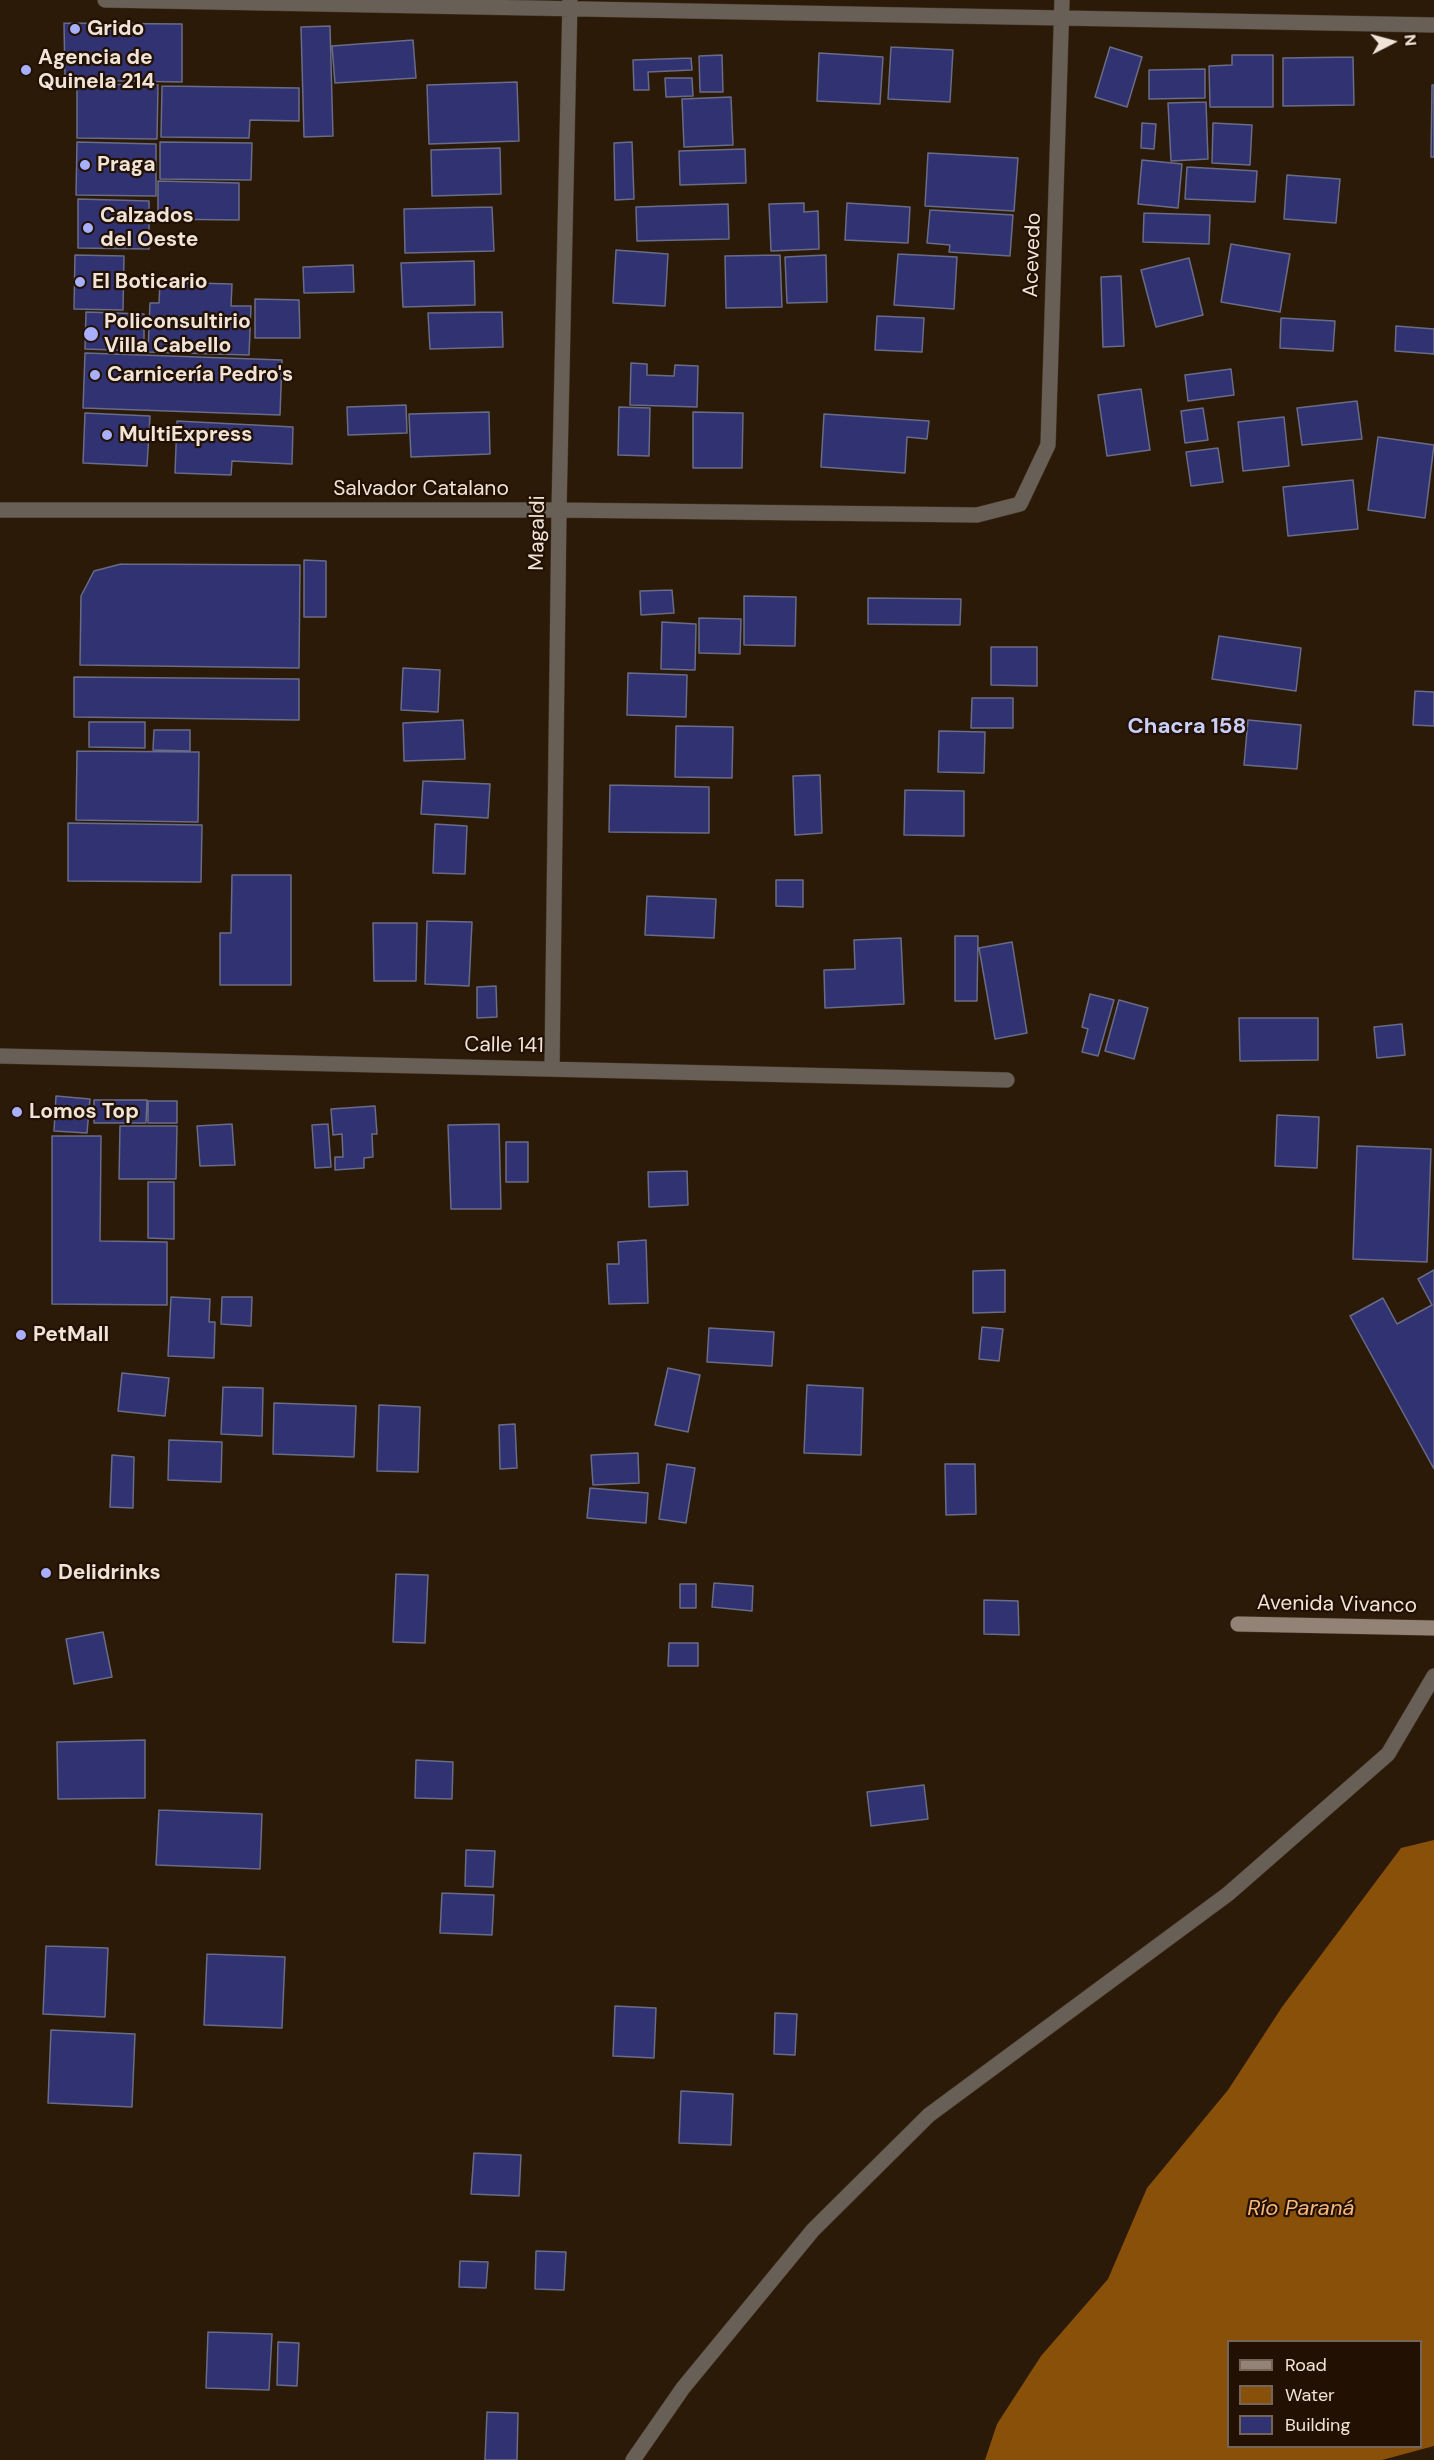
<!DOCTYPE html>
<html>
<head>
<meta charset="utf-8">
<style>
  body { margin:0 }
  #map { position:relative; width:1434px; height:2460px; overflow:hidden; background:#2c1a09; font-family:"DM Sans",sans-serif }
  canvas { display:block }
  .legend { position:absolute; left:1227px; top:2340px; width:195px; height:108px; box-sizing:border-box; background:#221102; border:2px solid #746558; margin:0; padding:8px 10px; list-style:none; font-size:18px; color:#f0e4d9 }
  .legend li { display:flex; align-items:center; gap:12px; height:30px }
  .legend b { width:30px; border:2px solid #746558 }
  .north { position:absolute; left:1362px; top:12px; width:60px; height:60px; -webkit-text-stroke:4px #221102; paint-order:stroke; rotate:84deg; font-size:16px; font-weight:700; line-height:24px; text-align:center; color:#f0e4d9 }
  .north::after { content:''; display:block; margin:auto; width:21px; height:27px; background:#f0e4d9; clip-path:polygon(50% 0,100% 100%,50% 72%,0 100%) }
</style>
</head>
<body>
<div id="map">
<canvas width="1434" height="2460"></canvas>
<ul class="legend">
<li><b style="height:8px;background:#928376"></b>Road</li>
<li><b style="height:16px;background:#885008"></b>Water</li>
<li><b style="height:16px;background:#313272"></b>Building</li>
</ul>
<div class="north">N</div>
</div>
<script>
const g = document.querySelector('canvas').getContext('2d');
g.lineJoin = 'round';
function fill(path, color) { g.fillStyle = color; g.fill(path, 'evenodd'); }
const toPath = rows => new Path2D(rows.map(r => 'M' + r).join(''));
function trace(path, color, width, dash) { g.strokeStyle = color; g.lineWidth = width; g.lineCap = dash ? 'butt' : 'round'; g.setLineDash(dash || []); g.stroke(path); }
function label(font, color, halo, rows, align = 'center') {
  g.font = font + ' "DM Sans",sans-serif'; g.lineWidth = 4.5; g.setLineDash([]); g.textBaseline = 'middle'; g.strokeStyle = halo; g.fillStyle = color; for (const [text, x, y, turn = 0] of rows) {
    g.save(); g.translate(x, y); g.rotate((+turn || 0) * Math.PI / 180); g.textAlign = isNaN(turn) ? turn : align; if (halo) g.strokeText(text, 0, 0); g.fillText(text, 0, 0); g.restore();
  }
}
const water = toPath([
  [1434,1840,1434,2446,1382,2460,985,2460,997,2424,1041,2356,1108,2279,1147,2188,1228,2090,1282,2007,1401,1848],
  [1228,2342,1420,2342,1420,2446,1228,2446]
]);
const building = toPath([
  [64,23,182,24,182,82,65,80,64,23],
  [330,26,333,136,304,137,301,27,330,26],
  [413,40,416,78,335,83,332,46,413,40],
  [891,47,953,50,950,102,888,99,891,47],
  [1110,47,1142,57,1127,107,1095,97,1110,47],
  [819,53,883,57,880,104,817,101,819,53],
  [722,55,723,92,700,92,699,56,722,55],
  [1232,55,1273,55,1273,107,1210,107,1209,66,1232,65,1232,55],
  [1353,57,1354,105,1283,106,1283,58,1353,57],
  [691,58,692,70,648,72,649,90,634,90,633,60,691,58],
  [1205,69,1205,98,1149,99,1149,70,1205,69],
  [665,78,692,78,693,96,666,97,665,78],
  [517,82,519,141,429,144,427,85,517,82],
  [77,84,158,85,157,139,77,138,77,84],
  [1432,85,1434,85,1434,157,1431,157,1432,85],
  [162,86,299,88,299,121,250,120,249,138,161,137,162,86],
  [731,97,733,145,684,147,682,99,731,97],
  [1206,102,1208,159,1171,161,1168,103,1206,102],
  [1142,123,1156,124,1154,149,1141,148,1142,123],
  [1213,123,1252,125,1250,165,1212,163,1213,123],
  [77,142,156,144,156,196,76,195,77,142],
  [160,142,252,143,251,180,160,179,160,142],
  [632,142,634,199,615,200,614,143,632,142],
  [500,148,501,194,432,196,431,150,500,148],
  [745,149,746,183,680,185,679,151,745,149],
  [928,153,1018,158,1014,211,925,206,928,153],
  [1142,160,1182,164,1178,208,1138,204,1142,160],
  [1187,167,1257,171,1255,202,1185,199,1187,167],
  [1287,175,1340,179,1336,223,1284,219,1287,175],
  [158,181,239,183,239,220,158,219,158,181],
  [78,199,149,201,149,249,78,248,78,199],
  [804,203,804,212,818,211,819,249,771,251,769,204,804,203],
  [847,203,910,207,908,243,845,240,847,203],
  [728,204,729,239,637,241,636,207,728,204],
  [492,207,494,251,405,253,404,209,492,207],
  [930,210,1013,215,1010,256,949,252,950,245,927,243,930,210],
  [1144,213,1210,215,1209,244,1143,242,1144,213],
  [1231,244,1290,254,1280,312,1221,302,1231,244],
  [616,250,668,254,665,306,613,303,616,250],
  [898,254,957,257,954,309,894,305,898,254],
  [75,255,124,256,123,310,74,309,75,255],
  [780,255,782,307,726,308,725,256,780,255],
  [826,255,827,302,787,303,785,257,826,255],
  [1189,258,1203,315,1156,327,1141,270,1189,258],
  [474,261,475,305,403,307,401,263,474,261],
  [353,265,354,292,304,293,303,267,353,265],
  [1121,276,1124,346,1103,347,1101,277,1121,276],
  [160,282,232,284,231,306,251,306,249,355,148,352,150,303,159,303,160,282],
  [255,299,299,300,300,338,255,338,255,299],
  [86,312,144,314,144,351,85,349,86,312],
  [502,312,503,347,430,349,428,313,502,312],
  [877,316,924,318,922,352,875,350,877,316],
  [1281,318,1335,321,1333,351,1280,348,1281,318],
  [1396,326,1434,329,1434,354,1395,351,1396,326],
  [85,353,282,360,280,415,83,408,85,353],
  [631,363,647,364,647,375,674,376,675,365,698,366,697,407,630,405,631,363],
  [1231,369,1234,395,1188,401,1185,375,1231,369],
  [1141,389,1150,450,1107,456,1098,395,1141,389],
  [1357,401,1362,439,1302,445,1297,408,1357,401],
  [406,405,407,433,348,435,347,407,406,405],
  [619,407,650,408,649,456,618,455,619,407],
  [1203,408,1208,440,1185,443,1181,411,1203,408],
  [489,412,490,454,411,457,409,414,489,412],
  [693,412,743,413,742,468,693,468,693,412],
  [85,413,150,416,147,466,83,463,85,413],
  [824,414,929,421,927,439,907,437,905,473,821,467,824,414],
  [1284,417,1289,466,1243,471,1238,422,1284,417],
  [177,421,293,427,292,464,232,461,231,475,175,473,177,421],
  [1378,437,1434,445,1425,518,1368,510,1378,437],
  [1218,448,1223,482,1191,486,1186,452,1218,448],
  [1353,480,1358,529,1288,536,1283,487,1353,480],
  [304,560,326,561,326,617,304,617,304,560],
  [121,564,300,565,299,668,80,665,81,596,94,571,121,564],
  [672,590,674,613,641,615,640,591,672,590],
  [744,596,796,597,795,646,744,645,744,596],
  [868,598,961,599,960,625,868,624,868,598],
  [699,618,741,619,740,654,699,653,699,618],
  [662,622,696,624,695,670,661,669,662,622],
  [1219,636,1301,648,1296,691,1212,679,1219,636],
  [991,647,1037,647,1037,686,991,685,991,647],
  [403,668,440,670,438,712,401,710,403,668],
  [628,673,687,675,686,717,627,715,628,673],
  [74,677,299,679,299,720,74,717,74,677],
  [1415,691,1434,692,1434,726,1413,725,1415,691],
  [972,698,1013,698,1013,728,971,728,972,698],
  [463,720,465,759,404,761,403,723,463,720],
  [1248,720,1301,725,1297,769,1244,765,1248,720],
  [89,722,145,722,145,748,89,747,89,722],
  [676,726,733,727,732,778,675,777,676,726],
  [154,730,190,730,190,751,153,750,154,730],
  [939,731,985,732,984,773,938,772,939,731],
  [77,751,199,752,198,822,76,820,77,751],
  [820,775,822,833,795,835,793,776,820,775],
  [423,781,490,784,488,818,421,814,423,781],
  [610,785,709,787,709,833,609,832,610,785],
  [905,790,964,791,964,836,904,835,905,790],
  [68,823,202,825,201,882,68,881,68,823],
  [435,824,467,826,465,874,433,873,435,824],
  [232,875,291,875,291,985,220,985,220,933,231,933,232,875],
  [776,880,803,880,803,907,776,906,776,880],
  [647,896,716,899,714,938,645,935,647,896],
  [427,921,472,922,469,986,425,984,427,921],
  [373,923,417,923,416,981,374,981,373,923],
  [955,936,978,936,977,1001,955,1001,955,936],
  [901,938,904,1004,825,1008,824,970,855,969,854,940,901,938],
  [1012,942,1027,1033,995,1039,979,948,1012,942],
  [496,986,497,1017,477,1018,477,987,496,986],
  [1090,994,1114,1000,1098,1056,1082,1052,1088,1029,1082,1027,1090,994],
  [1119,1000,1148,1008,1134,1059,1105,1051,1119,1000],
  [1239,1018,1318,1018,1318,1060,1240,1061,1239,1018],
  [1402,1024,1405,1055,1377,1058,1374,1027,1402,1024],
  [56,1096,90,1099,87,1133,54,1131,56,1096],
  [94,1100,147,1100,146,1123,94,1123,94,1100],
  [148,1101,177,1101,177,1123,148,1123,148,1101],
  [375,1106,377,1134,372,1134,373,1157,364,1158,364,1168,335,1170,335,1157,343,1157,342,1134,333,1135,331,1109,375,1106],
  [1277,1115,1319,1117,1317,1168,1275,1166,1277,1115],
  [232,1124,235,1165,200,1166,197,1126,232,1124],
  [328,1124,331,1167,315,1168,312,1125,328,1124],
  [499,1124,501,1209,451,1209,448,1125,499,1124],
  [120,1126,177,1126,176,1179,119,1179,120,1126],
  [52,1136,101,1136,100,1241,167,1242,167,1305,52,1304,52,1136],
  [506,1142,528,1142,528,1182,506,1182,506,1142],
  [1357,1146,1431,1149,1427,1262,1353,1259,1357,1146],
  [687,1171,688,1205,649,1207,648,1172,687,1171],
  [148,1182,174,1182,174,1239,148,1238,148,1182],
  [646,1240,648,1303,609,1304,607,1264,619,1264,618,1242,646,1240],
  [1005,1270,1005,1312,973,1313,973,1271,1005,1270],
  [1434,1270,1434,1469,1350,1316,1383,1298,1397,1324,1432,1305,1418,1279,1434,1270],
  [171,1297,210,1299,209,1322,215,1322,214,1358,168,1356,171,1297],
  [222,1297,252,1297,251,1326,221,1324,222,1297],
  [982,1327,1003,1329,999,1361,979,1359,982,1327],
  [709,1328,774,1332,772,1366,707,1362,709,1328],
  [668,1368,700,1375,688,1432,655,1425,668,1368],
  [122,1373,169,1378,165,1416,118,1411,122,1373],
  [807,1385,863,1388,861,1455,804,1453,807,1385],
  [223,1387,263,1388,262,1436,221,1434,223,1387],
  [274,1403,356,1406,354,1457,273,1454,274,1403],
  [379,1405,420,1407,418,1472,377,1471,379,1405],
  [515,1424,517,1468,500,1469,499,1425,515,1424],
  [169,1440,222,1442,221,1482,168,1480,169,1440],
  [638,1453,639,1483,593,1485,591,1455,638,1453],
  [112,1455,134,1457,133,1508,110,1507,112,1455],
  [667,1464,695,1468,686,1523,659,1519,667,1464],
  [945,1464,975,1464,976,1514,946,1515,945,1464],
  [590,1488,648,1493,646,1523,587,1518,590,1488],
  [396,1574,428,1575,425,1643,393,1642,396,1574],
  [714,1583,753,1586,752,1611,712,1607,714,1583],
  [680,1584,696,1584,696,1608,680,1608,680,1584],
  [984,1600,1018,1601,1019,1635,984,1634,984,1600],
  [103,1632,112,1677,74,1684,66,1639,103,1632],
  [669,1643,698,1643,698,1666,668,1666,669,1643],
  [145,1740,145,1798,58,1799,57,1742,145,1740],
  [416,1760,453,1762,452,1799,415,1798,416,1760],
  [924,1785,928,1819,871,1826,867,1792,924,1785],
  [159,1810,262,1814,260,1869,156,1865,159,1810],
  [466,1850,495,1851,493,1887,465,1886,466,1850],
  [442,1893,494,1895,492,1935,440,1933,442,1893],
  [46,1946,108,1948,105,2017,43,2014,46,1946],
  [207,1954,285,1957,282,2028,204,2025,207,1954],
  [615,2006,656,2008,654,2058,613,2056,615,2006],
  [775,2013,797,2014,795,2055,774,2054,775,2013],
  [51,2030,135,2034,132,2107,48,2103,51,2030],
  [681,2091,733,2094,731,2145,679,2143,681,2091],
  [474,2153,521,2155,519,2196,471,2194,474,2153],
  [536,2251,566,2252,564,2290,535,2289,536,2251],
  [460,2261,488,2262,486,2288,459,2287,460,2261],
  [208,2332,272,2334,269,2390,206,2388,208,2332],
  [278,2342,299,2343,297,2386,277,2385,278,2342],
  [487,2412,518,2413,517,2460,485,2460,487,2412]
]);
const minor = toPath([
  [105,0,1434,25],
  [0,510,559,510,977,515,1020,504,1048,445,1062,0],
  [0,1056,1007,1080],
  [552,1068,559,510,570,0],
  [633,2460,683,2388,813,2230,929,2115,1228,1894,1388,1754,1434,1676]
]);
const secondary = toPath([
  [1238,1624,1434,1628]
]);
const markers = [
  [75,29,6,"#a8b0fc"],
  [26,70,6,"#a8b0fc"],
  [85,165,6,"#a8b0fc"],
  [88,228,6,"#a8b0fc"],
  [80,282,6,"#a8b0fc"],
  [91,334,8,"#a8b0fc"],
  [95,375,6,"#a8b0fc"],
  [107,435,6,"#a8b0fc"],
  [17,1112,6,"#a8b0fc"],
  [21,1335,6,"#a8b0fc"],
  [46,1573,6,"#a8b0fc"]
];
const poiNames = [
  ["Grido",87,29],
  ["Agencia de",38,58],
  ["Quinela 214",38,82],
  ["Praga",97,165],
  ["Calzados",100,216],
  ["del Oeste",100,240],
  ["El Boticario",92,282],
  ["Policonsultirio",104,322],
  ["Villa Cabello",104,346],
  ["Carnicería Pedro's",107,375],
  ["MultiExpress",119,435],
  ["Lomos Top",29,1112],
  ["PetMall",33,1335],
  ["Delidrinks",58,1573]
];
const streetNames = [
  ["Acevedo",1033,255,-88],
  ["Salvador Catalano",421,489],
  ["Magaldi",538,533,-89],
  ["Calle 141",504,1046,1],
  ["Avenida Vivanco",1337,1605,1]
];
const neighbourhoodNames = [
  ["Chacra 158",1187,727]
];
const waterNames = [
  ["Río Paraná",1301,2209]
];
fill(water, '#885008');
fill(building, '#313272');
trace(building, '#696c86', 1.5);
trace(minor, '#473626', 16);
trace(secondary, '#473626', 16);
trace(minor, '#685f56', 15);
trace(secondary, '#928376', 15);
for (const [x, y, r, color] of markers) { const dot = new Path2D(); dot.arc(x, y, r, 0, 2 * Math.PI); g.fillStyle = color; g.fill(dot); trace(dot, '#221102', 2); }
label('bold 21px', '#f0e4d9', '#221102', poiNames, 'left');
label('21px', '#f0e4d9', '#221102', streetNames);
label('bold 22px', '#c9cffa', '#221102', neighbourhoodNames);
label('italic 22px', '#f9b779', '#221102', waterNames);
</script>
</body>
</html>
